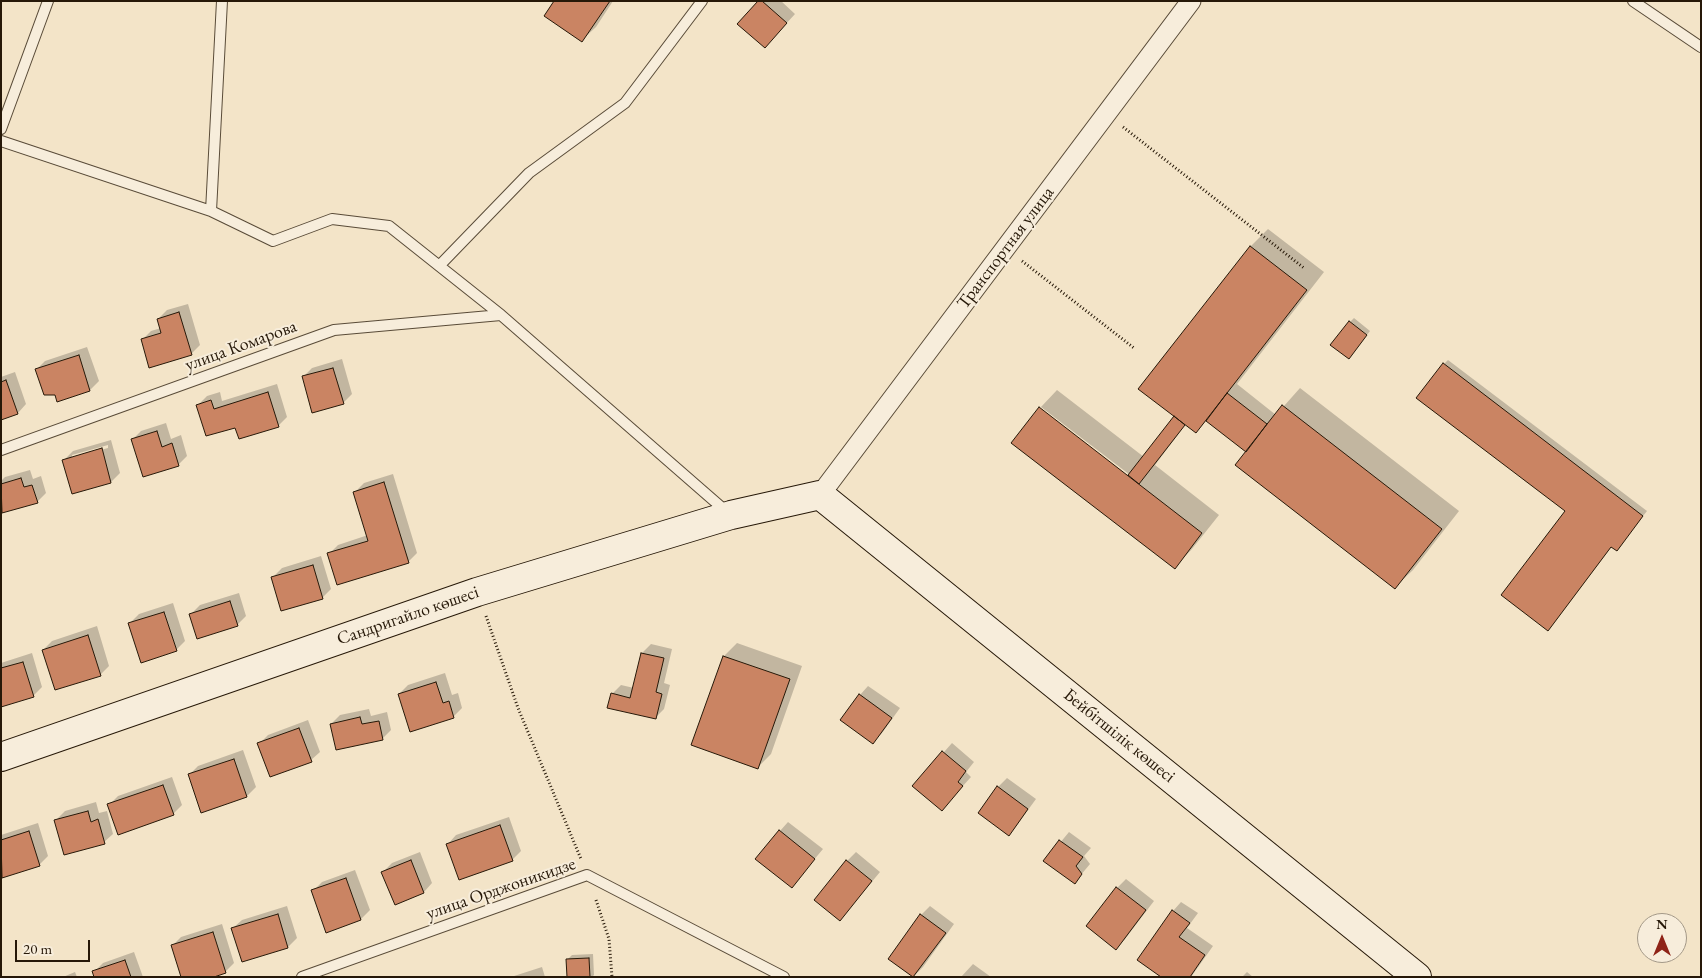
<!DOCTYPE html>
<html>
<head>
<meta charset="utf-8">
<style>
  body { margin:0 }
  #map { position:relative; width:1702px; height:978px; overflow:hidden; background:#f3e4c8; font-family:"EB Garamond",serif }
  canvas { display:block }
  .frame { position:absolute; inset:0; border:2px solid #261808; pointer-events:none }
  .north { position:absolute; left:1637px; top:913px; width:50px; height:50px; box-sizing:border-box; background:#f7eddb; border:1px solid #a39887; border-radius:50%; rotate:0deg; font-size:14px; font-weight:700; line-height:20px; text-align:center; color:#261808 }
  .north::after { content:''; display:block; margin:auto; width:18px; height:22px; background:#8f2418; clip-path:polygon(50% 0,100% 100%,50% 72%,0 100%) }
  .scale { position:absolute; left:15px; top:940px; width:75px; height:22px; box-sizing:border-box; border:2px solid #261808; border-top:0; padding-left:6px; font-size:15px; line-height:18px; white-space:nowrap; color:#261808; -webkit-text-stroke:4px #f7eddb; paint-order:stroke }
</style>
</head>
<body>
<div id="map">
<canvas width="1702" height="978"></canvas>
<div class="frame"></div>
<div class="north">N</div>
<div class="scale">20 m</div>
</div>
<script>
const g = document.querySelector('canvas').getContext('2d');
g.lineJoin = 'round';
function fill(path, color) { g.fillStyle = color; g.fill(path, 'evenodd'); }
const toPath = rows => new Path2D(rows.map(r => 'M' + r).join(''));
function trace(path, color, width, dash) { g.strokeStyle = color; g.lineWidth = width; g.lineCap = dash ? 'butt' : 'round'; g.setLineDash(dash || []); g.stroke(path); }
function label(font, color, halo, rows, align = 'center') {
  g.font = font + ' "EB Garamond",serif'; g.lineWidth = 4; g.setLineDash([]); g.textBaseline = 'middle'; g.strokeStyle = halo; g.fillStyle = color; for (const [text, x, y, turn = 0] of rows) {
    g.save(); g.translate(x, y); g.rotate((+turn || 0) * Math.PI / 180); g.textAlign = isNaN(turn) ? turn : align; if (halo) g.strokeText(text, 0, 0); g.fillText(text, 0, 0); g.restore();
  }
}
const shadow = toPath([
  [556,1,613,1,596,27,582,40],
  [760,1,781,1,795,14,773,38],
  [1268,229,1324,272,1237,384,1276,415,1300,388,1459,511,1413,570,1395,587,1247,451,1207,420,1196,432,1186,424,1155,465,1219,515,1192,549,1175,567,1128,477,1130,475,1041,407,1057,390,1144,457,1176,416,1140,389,1251,246],
  [188,304,200,345,191,354,142,340,151,331,161,328,158,319,167,310],
  [1354,318,1370,331,1353,353,1350,322],
  [87,347,99,381,90,390,56,393,36,370,45,361],
  [342,359,352,394,343,403,303,377,312,368],
  [1448,360,1647,511,1620,545,1612,546,1552,625,1566,511,1444,364],
  [15,372,26,404,18,413,1,419,1,377],
  [277,384,287,417,278,426,198,405,207,396,220,392,222,401],
  [166,423,171,439,181,435,187,456,178,465,132,440,141,431],
  [111,440,120,473,111,482,72,492,64,460,73,451],
  [108,445,108,448,72,458,72,455],
  [30,470,33,479,41,476,46,493,37,502,3,511,1,504,1,481,5,477],
  [393,474,417,553,408,562,329,554,338,545,368,535,355,492,364,483],
  [321,556,331,589,322,598,273,577,282,568],
  [239,593,246,616,237,625,191,614,200,605],
  [173,603,185,641,176,650,130,623,139,614],
  [97,626,109,666,100,675,43,650,52,641],
  [737,643,802,666,771,754,758,767,724,656],
  [651,644,672,649,664,683,670,685,664,709,655,718,612,694,621,685,634,688,642,653],
  [32,653,42,687,33,696,1,706,1,663],
  [445,673,452,695,458,693,462,708,453,717,399,694,408,685],
  [868,686,900,708,882,733,873,742,860,695],
  [369,709,371,716,387,712,391,730,382,739,331,724,340,715],
  [308,720,320,752,311,760,259,744,268,735],
  [952,743,974,762,966,772,971,777,942,809,914,786],
  [243,750,256,787,247,796,202,811,189,775,198,766],
  [172,777,182,805,173,814,109,805,118,796],
  [1007,778,1036,799,1017,825,1009,834,980,813,998,787],
  [96,802,99,813,107,811,113,834,104,842,56,820,65,811],
  [509,817,521,851,512,860,448,844,456,835],
  [788,822,823,849,792,886,780,831],
  [38,823,48,856,39,865,3,876,1,870,1,835],
  [1069,832,1091,848,1084,856,1090,864,1075,882,1045,861],
  [420,852,432,883,424,892,383,872,392,863],
  [856,852,880,872,840,920,847,861],
  [355,870,370,910,361,919,313,891,322,882],
  [1126,879,1154,901,1125,939,1116,948,1088,926,1117,888],
  [1181,902,1198,913,1187,928,1213,946,1191,977,1163,977,1173,911],
  [287,906,297,938,288,947,243,960,233,928,242,920],
  [930,906,954,924,923,967,914,976,890,958,921,915],
  [222,924,234,963,225,972,172,946,181,937],
  [134,952,143,977,95,977,94,972,103,963],
  [593,954,594,975,592,977,568,977,568,959,572,955],
  [973,964,991,977,961,977],
  [542,967,545,977,511,977],
  [75,972,77,977,63,977],
  [1247,972,1253,977,1242,977]
]);
const building = toPath([
  [554,1,610,1,582,42,544,16,554,1],
  [758,1,762,1,787,23,765,48,737,24,758,1],
  [1250,246,1307,290,1196,433,1138,389,1250,246],
  [179,312,192,355,149,368,141,339,161,333,157,319,179,312],
  [1349,321,1367,335,1349,359,1330,345,1349,321],
  [79,355,90,391,57,402,55,395,44,395,35,369,79,355],
  [1443,363,1643,516,1617,551,1611,547,1548,631,1501,595,1565,511,1416,398,1443,363],
  [333,368,344,404,312,413,302,376,333,368],
  [6,380,18,414,1,420,1,382,6,380],
  [268,392,279,427,239,439,235,428,206,436,196,405,211,400,214,409,268,392],
  [1227,393,1267,424,1246,452,1206,421,1227,393],
  [1282,405,1442,529,1395,589,1235,465,1282,405],
  [1039,407,1202,533,1175,569,1011,443,1039,407],
  [1174,416,1185,425,1139,484,1128,475,1174,416],
  [157,431,162,447,172,443,179,466,143,477,131,439,157,431],
  [102,448,111,483,72,494,62,460,102,448],
  [21,478,24,487,32,485,38,503,2,513,1,484,21,478],
  [384,482,409,563,337,585,327,553,368,541,353,492,384,482],
  [313,565,323,599,281,611,271,577,313,565],
  [230,601,238,626,197,639,189,614,230,601],
  [164,612,177,651,141,663,128,623,164,612],
  [88,635,101,676,55,690,42,650,88,635],
  [641,653,664,658,656,692,662,694,656,719,607,708,611,693,630,698,641,653],
  [723,656,790,679,758,769,691,745,723,656],
  [23,662,34,697,1,707,1,668,23,662],
  [436,682,443,703,449,701,454,718,410,732,398,694,436,682],
  [859,694,892,718,873,744,840,720,859,694],
  [360,717,362,724,379,721,383,740,336,750,330,724,360,717],
  [299,728,312,762,270,777,257,743,299,728],
  [942,751,966,771,958,782,963,786,942,811,912,786,942,751],
  [234,759,247,797,201,813,188,774,234,759],
  [163,785,174,815,118,835,107,804,163,785],
  [997,786,1028,809,1009,836,978,813,997,786],
  [88,811,91,822,98,819,105,844,64,855,54,820,88,811],
  [500,825,513,861,459,880,446,844,500,825],
  [779,830,815,859,792,888,755,859,779,830],
  [29,831,40,866,2,878,1,840,29,831],
  [1059,840,1083,857,1076,866,1082,874,1075,884,1043,861,1059,840],
  [411,860,424,893,395,905,381,872,411,860],
  [846,860,872,881,840,921,814,900,846,860],
  [346,878,361,920,326,933,311,890,346,878],
  [1116,887,1146,910,1116,950,1086,926,1116,887],
  [1172,910,1190,923,1179,937,1205,955,1190,977,1161,977,1137,960,1172,910],
  [278,914,288,948,242,962,231,928,278,914],
  [920,914,946,933,913,977,888,959,920,914],
  [213,932,226,973,214,977,181,977,171,945,213,932],
  [589,958,590,977,567,977,566,959,589,958],
  [125,960,131,977,94,977,92,971,125,960]
]);
const path = toPath([
  [1123,127,1304,268],
  [1022,261,1134,348],
  [486,616,518,708,581,859],
  [596,900,609,939,612,977]
]);
const lane = toPath([
  [1633,1,1701,47],
  [1,129,48,1],
  [1,141,211,211,273,241,332,219,389,226,501,315,728,513],
  [211,211,222,1],
  [439,266,529,173,625,103,702,1],
  [1,450,334,330,501,315],
  [302,977,587,875,784,977]
]);
const street = toPath([
  [820,495,1191,1]
]);
const secondary = toPath([
  [1,757,477,592,731,515,820,495,1417,977]
]);
const streetNames = [
  ["Транспортная улица",1006,248,-53],
  ["улица Комарова",241,346,-20],
  ["Сандригайло көшесі",408,616,-19],
  ["Бейбітшілік көшесі",1119,736,39],
  ["улица Орджоникидзе",501,889,-19]
];
fill(shadow, '#0003');
fill(building, '#ca8463');
trace(building, '#261808', 1);
trace(lane, '#594b38', 12);
trace(street, '#594b38', 21);
trace(secondary, '#261808', 30);
trace(path, '#261808', 3, [1, 2.5]);
trace(lane, '#f7eddb', 10);
trace(street, '#f7eddb', 19);
trace(secondary, '#f7eddb', 28);
label('18px', '#261808', '#f7eddb', streetNames);
</script>
</body>
</html>
